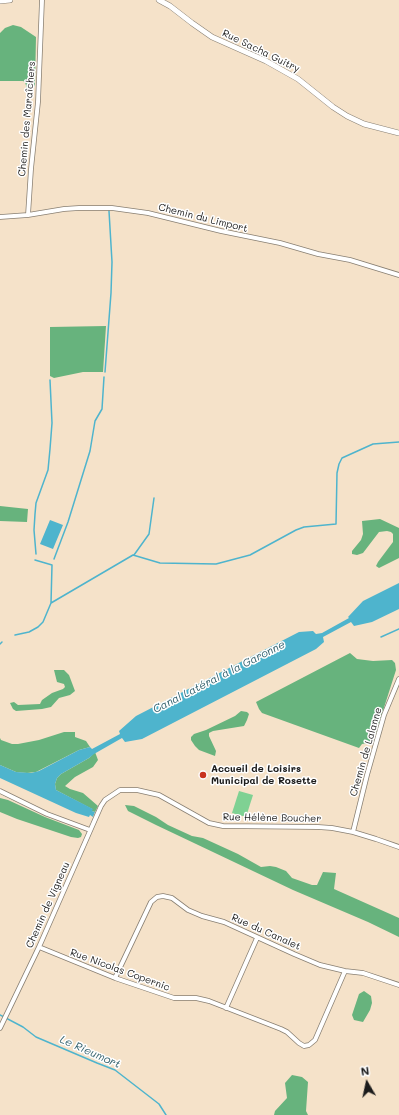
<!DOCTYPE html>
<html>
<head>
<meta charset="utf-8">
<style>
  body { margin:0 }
  #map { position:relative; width:399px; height:1115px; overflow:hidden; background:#f5e2c9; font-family:Mali,sans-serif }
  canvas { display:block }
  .north { position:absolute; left:347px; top:1063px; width:40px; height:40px; -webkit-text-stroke:3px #fff; paint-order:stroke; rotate:351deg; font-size:11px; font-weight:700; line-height:16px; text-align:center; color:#1c1c1c }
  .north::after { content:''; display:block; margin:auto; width:14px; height:18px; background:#1c1c1c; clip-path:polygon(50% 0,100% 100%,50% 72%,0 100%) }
</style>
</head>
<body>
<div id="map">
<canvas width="399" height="1115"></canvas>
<div class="north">N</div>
</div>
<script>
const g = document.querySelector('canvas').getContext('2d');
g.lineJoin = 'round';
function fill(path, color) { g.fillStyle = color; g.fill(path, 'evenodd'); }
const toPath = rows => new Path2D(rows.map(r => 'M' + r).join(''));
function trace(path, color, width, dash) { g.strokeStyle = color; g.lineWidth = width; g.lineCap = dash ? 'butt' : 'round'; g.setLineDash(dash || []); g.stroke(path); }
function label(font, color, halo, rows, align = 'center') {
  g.font = font + ' Mali,sans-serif'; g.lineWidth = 3; g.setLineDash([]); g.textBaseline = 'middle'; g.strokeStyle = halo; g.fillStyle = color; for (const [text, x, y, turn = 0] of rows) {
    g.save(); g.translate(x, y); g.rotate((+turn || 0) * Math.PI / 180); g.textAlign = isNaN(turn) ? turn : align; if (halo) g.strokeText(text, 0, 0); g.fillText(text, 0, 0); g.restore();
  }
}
const green = toPath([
  [239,791,253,795,246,817,232,813]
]);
const forest = toPath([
  [13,25,21,27,36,37,35,85,33,89,27,89,25,82,23,81,0,81,0,33,5,28],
  [106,326,103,372,83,372,54,378,50,376,50,327],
  [0,506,28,509,27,522,0,521],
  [380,519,399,528,399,558,379,568,376,566,378,562,393,542,393,534,391,532,387,531,379,532,363,553,357,555,352,554,352,551,361,540,363,534,362,521],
  [350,653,357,659,373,661,392,660,395,663,396,670,373,742,362,744,359,748,262,713,259,709,256,702],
  [54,670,64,670,69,675,75,691,70,695,59,698,51,707,42,709,16,711,13,709,10,703,14,702,18,705,40,704,42,700,52,693,63,689,65,687,64,684,57,682],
  [241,711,247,712,249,714,247,720,244,726,213,731,209,733,209,736,216,751,215,756,199,750,195,746,191,740,191,737,194,734,206,730,235,716],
  [64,732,75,732,75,737,86,741,90,747,79,750,36,772,27,773,16,772,0,765,0,738,1,740,12,744,18,744,39,740],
  [95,752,98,760,93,767,75,777,65,786,70,789,83,793,98,806,95,812,92,811,92,809,56,790,55,784,57,778,61,774,89,758],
  [0,798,8,800,45,817,79,830,82,834,81,837,78,838,71,837,17,819,0,812],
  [125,805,134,806,156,817,168,825,192,836,203,838,238,854,261,867,270,866,276,867,286,871,292,878,312,885,317,885,323,872,336,873,334,889,399,918,399,937,368,922,293,890,156,825,128,811],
  [364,991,371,996,372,1003,370,1010,363,1022,354,1020,352,1015,359,994],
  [292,1075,302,1077,308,1082,306,1111,308,1115,274,1115,275,1111,287,1098,285,1083]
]);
const water = toPath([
  [50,520,63,525,53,549,40,544],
  [399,583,399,609,372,622,354,626,351,622,323,637,324,642,316,649,142,739,125,742,122,738,94,754,89,758,61,774,57,778,55,784,56,790,93,809,92,811,95,812,93,817,90,815,89,817,76,813,0,778,0,765,16,772,31,773,39,771,79,750,90,747,92,749,120,734,119,731,136,716,299,632,313,631,316,634,322,633,349,618,348,617,363,601]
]);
const stream = toPath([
  [105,372,111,293,112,262,109,211],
  [36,554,34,530,35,514,36,503,48,470,50,449,52,423,50,380],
  [134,555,149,534,154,498],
  [54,559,68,522,90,451,95,421,102,409,104,377],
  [35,560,52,565,51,603],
  [15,635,29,632,38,627,43,622,51,603,133,555,160,563,216,564,250,555,296,530,304,527,336,524,337,473,339,464,342,458,373,444,399,442],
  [381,637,399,629],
  [0,644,2,642],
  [0,1015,23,1027,36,1037,97,1063,115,1070,159,1104,166,1115]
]);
const minor = toPath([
  [28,215,31,169,38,102,42,0],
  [0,217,28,215,64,209,79,208,112,208,148,213,221,231,280,243,318,254,350,260,399,275],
  [0,791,47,814,90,830],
  [353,832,367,775,384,715,399,679],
  [39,947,115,978,174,998,196,998,209,1001,281,1029,287,1032,299,1043,304,1046,309,1045,315,1040,345,971],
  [115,978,151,902,157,897,163,896,172,898,188,910,202,916,224,922,294,954,320,965,345,971,363,973,399,985],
  [226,1008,257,938],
  [0,1028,39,947,101,806,105,800,120,790,137,790,159,795,209,823,223,826,318,827,332,828,353,832,376,839,399,847]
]);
const tertiary = toPath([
  [159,0,170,6,192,23,212,37,266,61,298,79,333,107,347,116,364,124,399,133],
  [0,1,10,0]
]);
const markers = [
  [203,775,4,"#c8321e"]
];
const streetNames = [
  ["Rue Sacha Guitry",261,51,26],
  ["Chemin des Maraîchers",27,119,-85],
  ["Chemin du Limport",203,218,14],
  ["Chemin de Lalanne",366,752,-74],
  ["Rue Hélène Boucher",272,818,1],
  ["Chemin de Vigneau",48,905,-66],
  ["Rue du Canalet",266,932,24],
  ["Rue Nicolas Copernic",120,970,20]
];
const poiNames = [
  ["Accueil de Loisirs",211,769],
  ["Municipal de Rosette",211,781]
];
const waterNames = [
  ["Canal Latéral à la Garonne",219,677,-27],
  ["Le Rieumort",90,1052,24]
];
fill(green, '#7fd193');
fill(forest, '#67b37d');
fill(water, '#4eb4cd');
trace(stream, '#4eb4cd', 1.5);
trace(minor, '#887f72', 5.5);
trace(tertiary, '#887f72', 6);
trace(minor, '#fff', 4);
trace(tertiary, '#fff', 5);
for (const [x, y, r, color] of markers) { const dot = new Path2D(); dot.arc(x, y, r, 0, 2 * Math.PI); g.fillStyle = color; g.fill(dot); trace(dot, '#fff', 1.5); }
label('10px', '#1c1c1c', '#fff', streetNames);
label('bold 10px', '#1c1c1c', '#fff', poiNames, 'left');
label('italic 11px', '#32606c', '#fff', waterNames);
</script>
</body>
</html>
